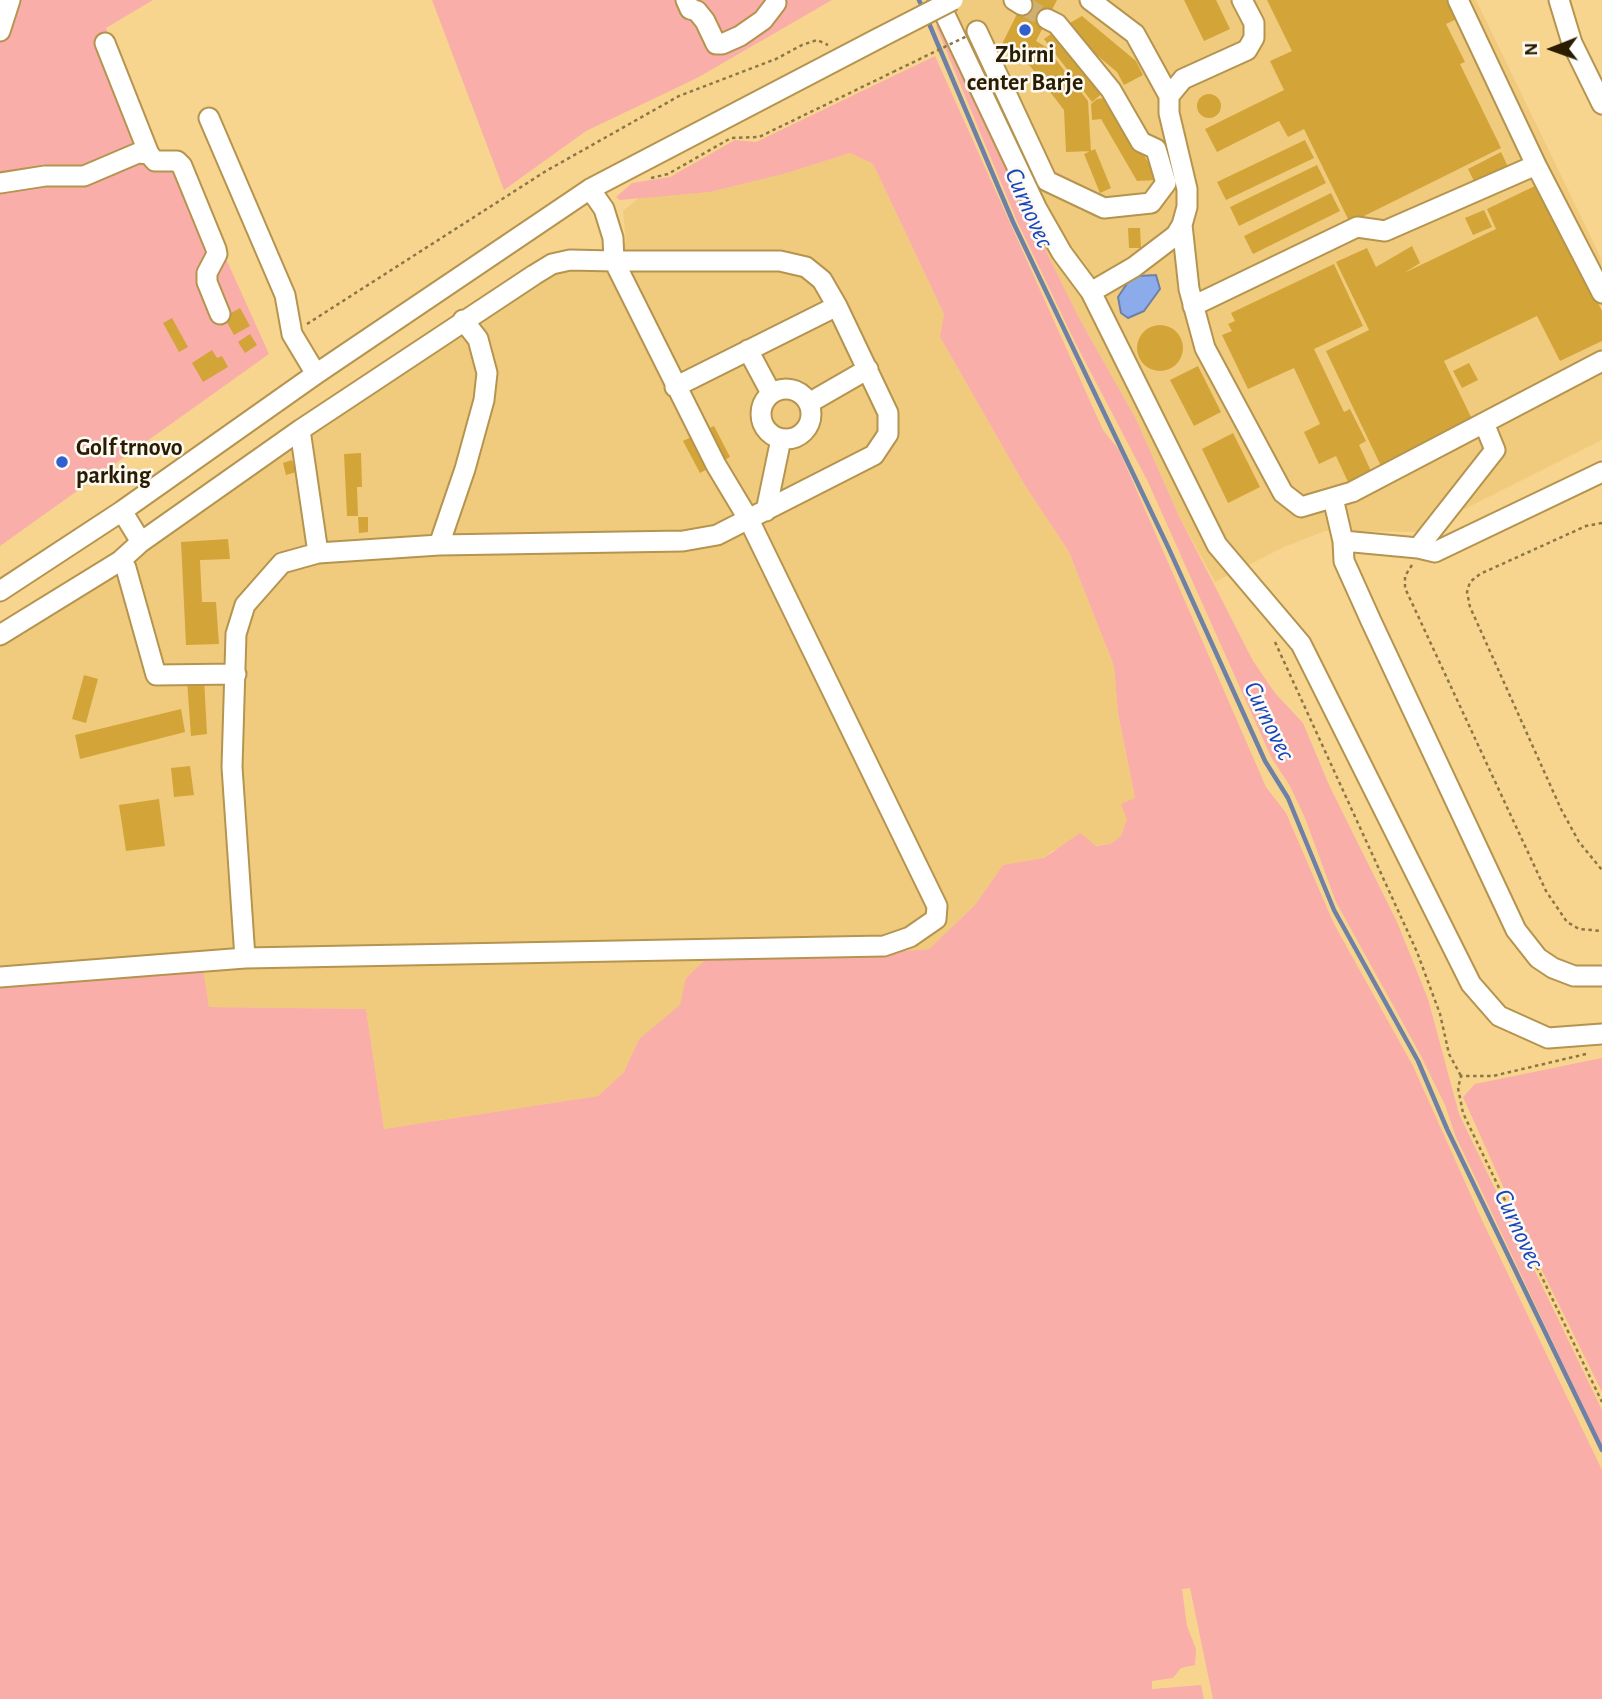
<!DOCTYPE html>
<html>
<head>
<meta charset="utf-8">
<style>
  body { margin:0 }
  #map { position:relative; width:1602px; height:1699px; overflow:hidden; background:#f7d58f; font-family:"Alegreya Sans",sans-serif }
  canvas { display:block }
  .north { position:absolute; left:1518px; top:14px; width:70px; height:70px; -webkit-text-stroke:5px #fdfaf3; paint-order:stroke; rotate:269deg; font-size:19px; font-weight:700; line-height:28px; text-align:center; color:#291c01 }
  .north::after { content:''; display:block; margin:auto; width:24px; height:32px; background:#291c01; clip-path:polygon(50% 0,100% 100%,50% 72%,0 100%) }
</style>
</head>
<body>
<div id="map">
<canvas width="1602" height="1699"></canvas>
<div class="north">N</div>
</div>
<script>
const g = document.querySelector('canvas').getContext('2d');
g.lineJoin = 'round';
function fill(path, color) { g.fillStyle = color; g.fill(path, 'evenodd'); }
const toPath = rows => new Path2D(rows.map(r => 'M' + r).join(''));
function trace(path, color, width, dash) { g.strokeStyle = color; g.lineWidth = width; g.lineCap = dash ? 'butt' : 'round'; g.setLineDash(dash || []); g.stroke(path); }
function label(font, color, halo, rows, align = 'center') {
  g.font = font + ' "Alegreya Sans",sans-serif'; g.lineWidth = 5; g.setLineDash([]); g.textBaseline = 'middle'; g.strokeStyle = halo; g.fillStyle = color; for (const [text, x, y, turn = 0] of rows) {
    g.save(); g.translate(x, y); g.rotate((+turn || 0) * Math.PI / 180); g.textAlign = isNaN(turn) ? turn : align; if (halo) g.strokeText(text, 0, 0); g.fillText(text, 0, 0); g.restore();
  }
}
const built = toPath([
  [933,0,1476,0,1602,260,1602,440,1419,532,1325,531,1284,547,1215,582,1178,514,1136,419,1078,316,1026,210],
  [850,153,873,164,944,314,940,337,1024,484,1069,552,1114,666,1118,713,1135,798,1121,836,1110,844,1053,850,1044,858,1003,865,975,905,929,949,806,959,713,952,686,978,681,1005,639,1039,624,1072,598,1096,384,1129,366,1009,209,1007,203,970,0,981,0,642,300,436,544,276,626,242,623,211,641,196,710,192,787,173]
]);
const green = toPath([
  [0,0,153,0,106,28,161,157,180,157,269,354,0,546],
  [432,0,832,0,697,78,586,131,504,190],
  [942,23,1026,210,1078,316,1136,419,1178,514,1253,661,1275,693,1303,723,1329,785,1397,922,1428,999,1459,1114,1602,1410,1602,1446,1456,1137,1445,1105,1420,1054,1336,902,1305,818,1290,786,1271,757,1148,482,1075,342,1017,221,936,26],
  [935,56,1103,430,1119,450,1266,787,1286,813,1334,924,1413,1066,1482,1220,1602,1470,1602,1699,1213,1699,1190,1588,1182,1589,1187,1626,1196,1649,1195,1665,1181,1668,1173,1678,1152,1681,1152,1689,1201,1685,1204,1699,0,1699,0,981,203,969,209,1007,366,1009,384,1129,598,1096,624,1072,639,1039,680,1005,686,978,713,952,806,959,929,949,975,905,1003,865,1044,858,1080,833,1096,846,1110,844,1121,836,1127,819,1121,804,1135,798,1118,713,1114,666,1069,552,1024,484,940,337,944,314,873,164,850,153,787,173,710,192,620,200,616,197,632,183,670,177,735,140,756,142],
  [1602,1058,1602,1392,1528,1242,1463,1097,1475,1084]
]);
const water = toPath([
  [1156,275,1160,289,1144,311,1128,318,1121,313,1118,297,1128,282,1138,276,1156,275]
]);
const stream = toPath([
  [919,0,923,9],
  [928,21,1013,222,1169,549,1265,761,1288,798,1334,910,1418,1061,1447,1129,1602,1450]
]);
const building = toPath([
  [1024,0,1057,0,1036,41,1046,47,1088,101,1091,151,1066,152,1064,110,1030,66,1006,53,1002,44],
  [1184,0,1216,0,1230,29,1204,41],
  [1267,0,1450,0,1459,18,1446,24,1465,62,1460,64,1501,148,1350,223,1304,129,1288,137,1279,121,1217,152,1205,129,1284,90,1270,61,1292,51],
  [1082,16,1136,61,1143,75,1124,85,1117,72,1063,27],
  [1058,29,1105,91,1092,102,1044,39],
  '1197 106a12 12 0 1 1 24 0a12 12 0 1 1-24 0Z',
  [1111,97,1158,180,1137,181,1101,119,1092,120,1091,104,1097,99],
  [1305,140,1314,158,1226,200,1217,182],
  [1095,149,1111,188,1100,193,1084,154],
  [1501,152,1509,169,1476,185,1468,169],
  [1317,165,1326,183,1239,226,1230,207],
  [1539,184,1602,311,1602,341,1560,361,1537,316,1444,361,1472,419,1381,466,1326,351,1369,330,1336,262,1367,248,1376,267,1412,246,1420,263,1404,273,1496,229,1487,209],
  [1331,193,1340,211,1253,254,1244,236],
  [1484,210,1492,227,1473,235,1465,218],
  [1128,228,1140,228,1141,248,1129,248],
  [1334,264,1363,326,1314,349,1344,412,1350,409,1366,441,1359,445,1371,471,1348,482,1336,456,1319,464,1304,432,1320,424,1294,368,1248,389,1222,335,1232,331,1228,324,1235,321,1231,313],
  [240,308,250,326,234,335,224,317],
  [172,318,188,347,179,352,163,323],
  '1137 348a23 23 0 1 1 46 0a23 23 0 1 1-46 0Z',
  [250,334,257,345,245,353,238,342],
  [212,350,217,358,222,356,228,367,203,382,192,363],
  [1469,363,1478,380,1462,388,1453,371],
  [1198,366,1221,412,1194,426,1170,380],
  [714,426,730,457,700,473,683,441],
  [1233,433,1260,487,1228,503,1202,449],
  [361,453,362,487,357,487,358,516,347,516,344,454],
  [292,460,296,472,286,475,283,463],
  [358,517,368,517,368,532,359,533],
  [228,539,230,559,200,560,202,602,216,602,219,644,186,645,181,542],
  [84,675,98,679,86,723,72,719],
  [204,678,207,734,191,736,187,680],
  [181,709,185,732,80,759,75,735],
  [190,766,194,795,174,797,171,768],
  [159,799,165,846,126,851,119,805]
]);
const minorTunnel = toPath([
  [1022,5,1047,19]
]);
const path = toPath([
  [651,178,668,174,731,138,759,137,893,72],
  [307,324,546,171,679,96,776,59,802,45,817,40,828,45],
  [1602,523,1586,526,1480,574,1470,582,1467,592,1470,607,1561,809,1579,842,1602,870],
  [1412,565,1405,576,1405,588,1546,891,1567,922,1579,929,1602,931],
  [1275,642,1417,952,1440,1014,1449,1054,1461,1076],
  [1586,1054,1493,1076,1461,1076,1458,1088,1463,1113,1602,1402]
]);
const minor = toPath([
  [686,0,690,9,697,11,705,21,716,44,722,44,740,36,763,20,776,3],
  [938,0,1037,209,1062,253,1091,292,1217,545,1301,644,1471,984,1499,1016,1548,1038,1602,1034],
  [1014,0,1022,5],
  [1090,0,1135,34,1169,96],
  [1458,0,1536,165,1602,293],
  [1559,0,1572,43,1602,104],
  [0,31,10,0],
  [977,31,1047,181,1104,208,1151,203,1166,183,1156,149,1141,142,1111,90,1057,24,1047,19],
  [105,43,149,154],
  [209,118,285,295,292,334,316,374],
  [0,183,45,176,84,176,138,153,149,154,155,161,177,161,182,166,216,249,217,254,207,273,207,282,220,314],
  [1182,225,1189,289,1205,348,1283,493,1301,507,1352,492,1602,361],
  [1091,292,1134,267,1176,235,1182,225,1187,207,1187,189,1169,113,1169,96,1183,79,1247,50,1254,38,1254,23,1242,0],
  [1193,306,1357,227,1385,231,1536,165],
  [748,350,771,393],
  [675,387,837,306],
  '761 414a25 25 0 1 1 50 0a25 25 0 1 1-50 0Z',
  [809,403,868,369],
  [300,430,318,553],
  [1333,498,1343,541,1418,548,1435,552,1602,472],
  [122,511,141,542],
  [766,511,781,439],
  [1343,541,1344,561,1371,621,1516,930,1538,958,1553,968,1574,976,1602,976],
  [439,545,465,469,484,400,487,373,478,339,463,320],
  [1418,548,1495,450,1484,423],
  [120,561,126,568,156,675,236,674],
  [0,591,122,511,316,374,590,189,879,38],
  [0,635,120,561,141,542,300,430,534,275,552,264,570,260,614,261,716,465,749,520,937,906,936,919,910,937,884,946,245,958,0,977],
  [245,958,232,767,236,634,245,605,282,563,318,553,439,545,683,541,717,535,874,455,888,434,888,413,837,306,822,280,806,267,780,261,614,261,613,238,604,209,590,189]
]);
const pathBridge = toPath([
  [893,72,967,36]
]);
const minorBridge = toPath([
  [879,38,953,0]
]);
const markers = [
  [1025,30,7,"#305fce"],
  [62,462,7,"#305fce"]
];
const poiNames = [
  ["Zbirni",1025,55],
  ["center Barje",1025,83],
  ["Golf trnovo",76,448,"left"],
  ["parking",76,476,"left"]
];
const waterNames = [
  ["Curnovec",1029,208,66],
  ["Curnovec",1269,721,64],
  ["Curnovec",1519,1229,65]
];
fill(built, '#f1cb7d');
fill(green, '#f9aea9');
fill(water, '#8cabeb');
trace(water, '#6e80a5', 2);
trace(stream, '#6e80a5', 4.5);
fill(building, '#d3a438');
trace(minorTunnel, '#ceb073', 19, [19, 10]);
trace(minor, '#b5944f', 23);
trace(path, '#8d7646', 2.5, [3.5, 3.5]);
trace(minor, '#fff', 19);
trace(minorBridge, '#b5944f', 23, []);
trace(pathBridge, '#8d7646', 2.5, [3.5, 3.5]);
trace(minorBridge, '#fff', 19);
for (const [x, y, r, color] of markers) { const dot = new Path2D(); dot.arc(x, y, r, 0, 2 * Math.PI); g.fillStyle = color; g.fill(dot); trace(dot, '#fdfaf3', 2.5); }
label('bold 24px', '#291c01', '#fdfaf3', poiNames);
label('italic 26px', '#1645be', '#fdfaf3', waterNames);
</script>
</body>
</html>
